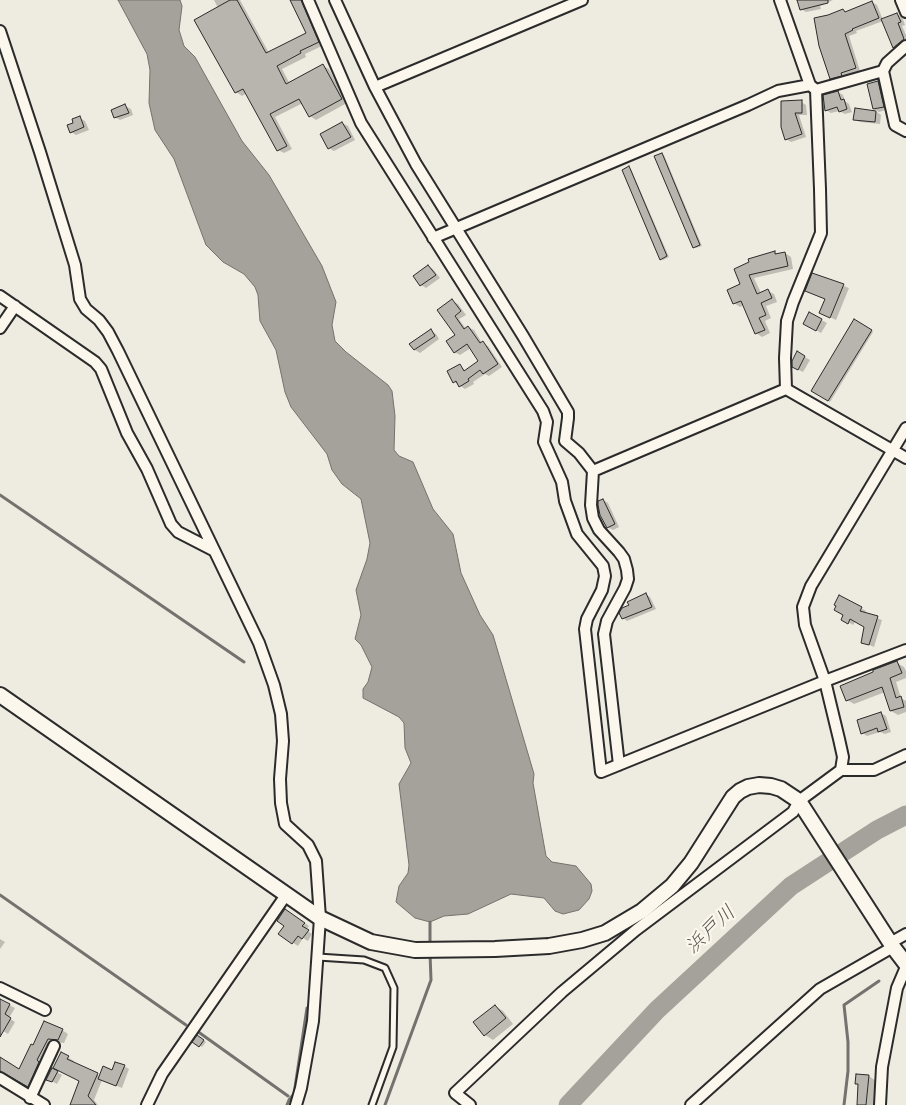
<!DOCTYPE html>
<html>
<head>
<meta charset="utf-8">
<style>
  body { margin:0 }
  canvas { display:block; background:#eeebe0 }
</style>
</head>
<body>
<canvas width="906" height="1105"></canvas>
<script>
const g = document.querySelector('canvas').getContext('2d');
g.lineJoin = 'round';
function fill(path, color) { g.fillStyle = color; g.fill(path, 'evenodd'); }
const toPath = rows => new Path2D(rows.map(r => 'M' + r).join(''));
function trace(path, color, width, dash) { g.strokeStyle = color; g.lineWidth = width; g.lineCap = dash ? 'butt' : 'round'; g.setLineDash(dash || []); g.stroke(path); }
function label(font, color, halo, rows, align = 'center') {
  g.font = font + ' "Shantell Sans","Klee One",sans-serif'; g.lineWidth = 4.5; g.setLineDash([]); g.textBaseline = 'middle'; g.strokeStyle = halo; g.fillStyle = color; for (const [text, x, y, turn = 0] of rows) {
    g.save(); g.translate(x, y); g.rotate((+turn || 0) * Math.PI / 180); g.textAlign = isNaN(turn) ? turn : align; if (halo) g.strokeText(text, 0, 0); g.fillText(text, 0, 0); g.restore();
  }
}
const water = toPath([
  [118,0,180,0,182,6,179,30,184,46,195,57,242,141,269,175,322,266,336,302,332,325,335,341,346,352,388,385,392,391,395,416,394,450,399,456,413,462,433,509,453,534,461,573,480,615,493,635,534,774,533,783,546,856,552,862,576,866,591,884,592,891,589,899,579,910,563,914,555,911,544,898,511,894,468,914,444,916,430,922,415,918,396,902,399,886,408,873,409,865,399,784,411,763,405,748,404,723,399,717,363,698,363,689,368,682,372,667,361,645,355,639,361,615,356,590,367,559,370,543,361,499,342,484,332,470,327,454,291,407,285,392,276,350,260,321,258,295,255,287,244,274,223,262,206,245,174,159,155,130,149,103,150,70,147,54,118,0]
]);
const shadow = toPath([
  [214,0,240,0,269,53,308,34,298,0,306,2,324,45,305,54,306,57,282,69,290,84,323,66,329,69,347,103,316,120,310,116,303,103,275,117,292,149,284,153,278,150,247,93,242,96,236,92,218,8],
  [799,0,833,0,820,6,821,9,806,12,801,9],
  [872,2,877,5,883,20,897,14,902,17,905,25,902,26,906,35,906,45,899,50,894,47,883,21,856,31,857,33,849,36,860,71,845,76,846,78,836,81,831,78,830,20],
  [878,82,883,85,889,109,879,112,874,109],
  [838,92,843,95,845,101,849,104,852,112,845,114,839,111,831,113,826,110],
  [801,102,806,105,807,115,799,115,806,137,791,142,786,139,782,127],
  [125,106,131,109,133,115,120,120,115,117],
  [856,109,877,112,881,115,880,124,860,122,854,119],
  [80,118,85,121,89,130,76,135,71,132],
  [342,123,348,126,355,140,334,151,329,148],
  [662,154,664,155,702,246,696,248,694,247],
  [629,168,631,169,669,257,663,260,661,259],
  [774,253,777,254,785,253,791,257,793,269,754,278,761,293,768,291,774,294,777,302,766,306,771,318,765,321,770,333,762,337,756,333,744,305,740,307,734,303,742,285,735,270],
  [428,266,433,269,440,278,426,288,421,285],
  [813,274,849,288,836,320,826,315,827,300],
  [452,301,458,304,466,315,459,319,466,329,468,327,474,330,482,343,488,346,502,367,489,376,485,374,473,382,474,384,465,389,454,382,460,366,466,371,480,361,471,348,460,355,454,352,457,335],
  [810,314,827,323,821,333,805,323],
  [855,321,873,332,830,402,812,390],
  [431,331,436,334,439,339,420,353,415,350],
  [798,353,810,360,803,372,793,367],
  [603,500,608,503,619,527,613,530,607,527],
  [646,594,650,597,656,609,627,621,623,618,630,606],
  [840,597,866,611,865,614,882,620,874,647,862,642,865,626,856,621,853,625,843,619,845,615],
  [897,663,904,667,906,671,906,678,896,682,901,698,906,701,906,712,898,715,891,711,885,692,854,704,847,700,875,673],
  [881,713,886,716,891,732,885,734,880,732,867,736,862,733],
  [290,913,309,926,306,930,312,934,308,941,303,938,298,946,280,934,286,926],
  [0,939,5,942,0,949],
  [0,1000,15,1008,9,1018,15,1022,8,1034,0,1029],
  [495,1006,503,1011,513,1024,493,1040,485,1035],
  [62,1030,68,1034,64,1043,54,1042,34,1089,0,1070,0,1066,20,1070,32,1046],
  [198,1037,206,1042,202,1047,194,1042],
  [62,1054,74,1061,73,1063,100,1076,124,1066,129,1069,122,1088,102,1080,94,1100,98,1105,72,1105,80,1081],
  [52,1069,62,1075,57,1084,48,1079],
  [869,1076,876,1081,874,1105,858,1105,859,1085,856,1084]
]);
const stream = toPath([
  [0,495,244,662],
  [0,895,186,1025],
  [430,922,430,946],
  [197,1031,288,1096],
  [287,1105,289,1100,294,1094,307,1008],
  [385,1105,431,980,430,953],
  [844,1105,848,1071,848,1042,844,1005,879,981]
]);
const river = toPath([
  [568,1105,657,1010,791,886,877,830,906,815]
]);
const building = toPath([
  [230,0,237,0,266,53,306,33,290,0,301,0,319,42,300,51,301,53,277,66,286,84,323,64,342,99,309,117,299,99,270,114,287,146,277,151,243,89,235,93,194,20,230,0],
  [797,0,828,0,828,3,800,10,797,0],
  [872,1,879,18,852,29,853,30,845,34,856,68,841,73,842,76,830,79,819,46,814,18,828,15,843,9,845,12,872,1],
  [897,13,901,22,898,23,904,39,893,48,881,19,897,13],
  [878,81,884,107,873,109,867,84,878,81],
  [838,91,841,100,844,99,847,109,839,112,837,107,825,111,823,95,838,91],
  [802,100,802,113,795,113,802,134,785,140,781,127,781,101,802,100],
  [125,104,129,113,114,118,111,110,125,104],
  [855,108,876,111,875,122,853,120,855,108],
  [80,116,84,127,70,133,67,125,73,123,72,119,80,116],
  [342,122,351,137,328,149,320,134,342,122],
  [662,153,700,245,693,248,654,156,662,153],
  [629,166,667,256,660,260,622,170,629,166],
  [775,251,775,254,785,252,788,266,749,275,757,294,768,289,772,298,761,303,766,315,759,318,765,330,755,334,741,301,733,304,727,290,740,284,734,269,749,262,748,259,775,251],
  [428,265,436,275,420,286,413,276,428,265],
  [812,273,844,284,830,318,819,313,825,299,805,291,812,273],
  [452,299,461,311,455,316,464,329,468,326,480,343,483,341,498,364,483,374,480,370,468,379,469,381,459,387,456,381,453,383,447,371,460,364,464,371,478,361,467,344,454,353,446,341,455,335,437,310,452,299],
  [809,312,822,319,816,331,803,324,809,312],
  [854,319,872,330,828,401,811,391,854,319],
  [431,329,435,336,414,350,409,344,431,329],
  [797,351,805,356,798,370,792,367,792,361,797,351],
  [603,499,615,524,607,528,600,515,598,505,598,501,603,499],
  [646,593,652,607,622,619,619,613,622,608,629,605,627,602,646,593],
  [839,595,862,607,860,611,878,616,869,645,861,643,864,627,850,619,848,624,841,620,843,615,834,610,836,606,834,605,839,595],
  [897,661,902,673,890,678,896,698,901,696,904,707,890,711,882,687,846,701,840,686,873,672,873,670,897,661],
  [881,712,887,729,878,732,877,728,861,734,857,720,881,712],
  [285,909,305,923,302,926,309,930,302,939,298,936,292,944,278,934,284,926,277,921,285,909],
  [0,999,10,1004,5,1014,11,1018,0,1037,0,999],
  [495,1005,506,1018,484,1036,473,1022,495,1005],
  [44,1021,63,1029,58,1040,48,1039,37,1060,39,1062,28,1087,0,1071,0,1057,19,1069,31,1044,33,1045,44,1021],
  [197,1035,204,1040,199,1047,192,1042,197,1035],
  [61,1052,69,1056,67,1059,98,1073,88,1096,96,1105,70,1105,79,1081,53,1068,61,1052],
  [115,1062,125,1065,116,1086,98,1079,103,1066,112,1070,115,1062],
  [52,1068,58,1071,52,1082,46,1080,52,1068],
  [856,1074,869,1075,866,1105,857,1105,858,1084,855,1084,856,1074]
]);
const lane = toPath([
  [318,957,364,960,385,968,394,988,393,1047,372,1105]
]);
const street = toPath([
  [308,0,361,123,543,411,547,422,544,442,562,482,565,501,577,534,603,566,605,576,602,590,587,619,585,629,601,772,825,681,906,650],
  [335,0,375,87,416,164,523,336,568,412,568,418,565,441,579,453,593,471,591,505,593,518,599,530,619,552,624,559,627,570,628,579,625,588,607,621,604,634,619,765],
  [780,0,810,85,816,90,820,189,821,233,793,302,787,321,785,358,786,389],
  [901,0,906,12],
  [0,31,40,152,75,265,80,299,86,309,99,320,108,332,118,351,259,643,274,685,281,714,283,741,280,779,281,803,285,824,308,845,316,861,320,918,313,1021,301,1088,296,1105],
  [906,46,887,63,883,71,895,125,906,131],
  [375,87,582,0],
  [816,90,883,71],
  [433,238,748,105,778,91,810,85],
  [0,296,95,362,101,369,127,433,147,469,171,524,178,532,213,550],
  [0,328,15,306],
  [786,389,906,458],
  [593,471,786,389],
  [841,770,874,770,906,755],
  [890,943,906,934],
  [0,988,45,1010],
  [0,1078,44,1105],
  [30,1098,54,1046],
  [147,1105,162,1074,286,895],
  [470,1105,455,1093,562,992,636,930,793,812,799,801,841,770,843,757,839,739,825,681,805,625,803,607,811,586,906,428],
  [691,1105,820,989,893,947],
  [880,1105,882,1067,897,988,906,967]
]);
const secondary = toPath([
  [0,695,320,918,371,942,415,950,495,949,549,946,582,940,605,933,642,911,672,886,691,863,733,797,740,791,748,787,759,785,771,786,781,789,799,801,893,947,906,964]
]);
const waterNames = [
  ["浜戸川",711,930,-43]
];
fill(water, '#a4a29a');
trace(water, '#74726e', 1);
fill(shadow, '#0003');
trace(stream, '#74726e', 3);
trace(river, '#a4a29a', 19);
fill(building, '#b8b5ae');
trace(building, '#2b2b2b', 1);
trace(lane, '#2b2b2b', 9);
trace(street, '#2b2b2b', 14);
trace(secondary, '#2b2b2b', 18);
trace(lane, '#fbf7ec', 5);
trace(street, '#fbf7ec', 10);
trace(secondary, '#fbf7ec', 14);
label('italic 20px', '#555552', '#fbf7ec', waterNames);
</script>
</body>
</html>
